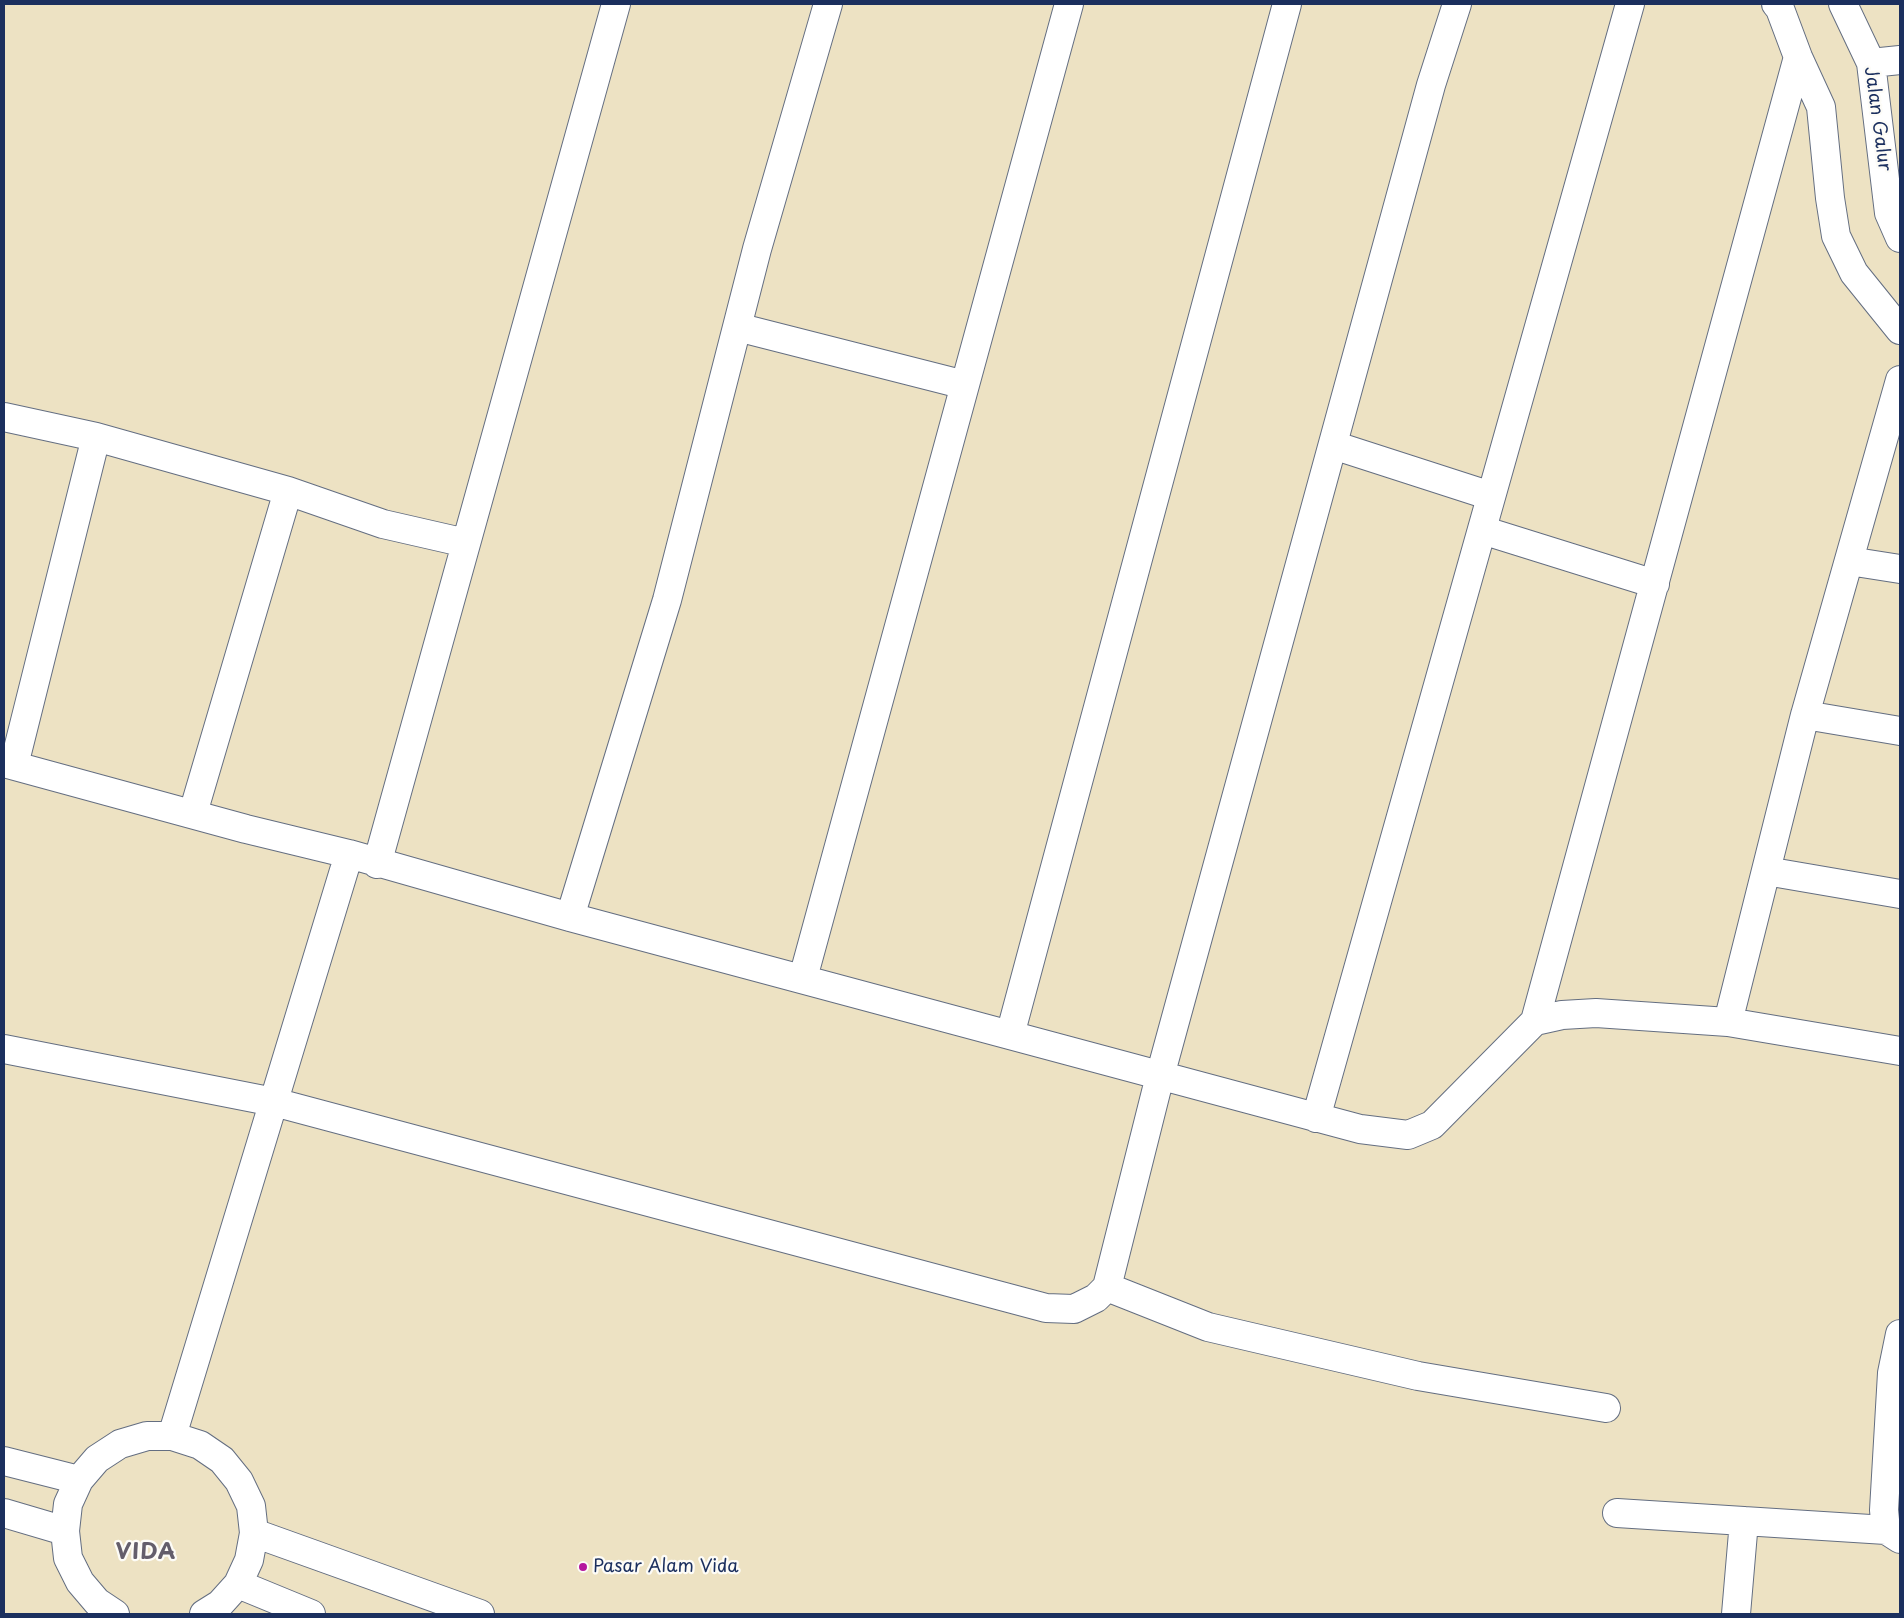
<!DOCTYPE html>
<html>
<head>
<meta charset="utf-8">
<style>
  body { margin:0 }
  #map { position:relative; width:1904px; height:1618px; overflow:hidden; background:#ede2c3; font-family:"Playpen Sans",sans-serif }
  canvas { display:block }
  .frame { position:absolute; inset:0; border:5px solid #1b2f5e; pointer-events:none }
</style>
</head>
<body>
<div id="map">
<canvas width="1904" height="1618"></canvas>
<div class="frame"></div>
</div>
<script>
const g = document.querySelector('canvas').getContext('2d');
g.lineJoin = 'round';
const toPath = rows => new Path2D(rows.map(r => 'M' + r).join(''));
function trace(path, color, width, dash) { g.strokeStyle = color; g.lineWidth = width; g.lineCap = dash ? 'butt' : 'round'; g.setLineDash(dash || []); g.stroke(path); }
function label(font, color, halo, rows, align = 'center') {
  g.font = font + ' "Playpen Sans",sans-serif'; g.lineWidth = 4.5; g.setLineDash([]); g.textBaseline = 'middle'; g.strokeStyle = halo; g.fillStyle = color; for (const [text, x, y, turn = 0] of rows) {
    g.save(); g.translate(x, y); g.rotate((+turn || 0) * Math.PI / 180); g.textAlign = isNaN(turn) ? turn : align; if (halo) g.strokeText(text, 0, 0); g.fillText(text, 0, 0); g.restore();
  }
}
const street = toPath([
  [1776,4,1780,9,1798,57,1821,107,1830,198,1836,236,1854,273,1900,330],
  [1843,4,1871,63,1889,213,1900,238],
  [1871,63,1900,60],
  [737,327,965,385],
  [4,417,96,437,288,491,383,524,466,543],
  [1333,445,1491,496],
  [1482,530,1655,584],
  [1849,561,1900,569],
  [1805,715,1900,731],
  [4,763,246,829,349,854,570,917,1360,1129,1408,1135,1432,1125,1535,1021,1562,1015,1596,1013,1728,1022,1900,1051],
  [14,765,96,437],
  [193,813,288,491],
  [377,864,616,4],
  [1766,871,1900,894],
  [570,917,667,600,757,249,828,4],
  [803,978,1069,4],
  [1535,1021,1798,57],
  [1728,1022,1805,715,1900,380],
  [1010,1035,1287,4],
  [4,1049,274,1102,1046,1308,1074,1309,1096,1298,1107,1287,1160,1076,1431,85,1457,4],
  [1316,1118,1630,4],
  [1107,1287,1208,1327,1418,1376,1606,1408],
  [1900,1334,1892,1373,1884,1510,1886,1530,1900,1539],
  [172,1436,349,854],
  [4,1461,79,1480],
  [4,1513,65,1531],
  [1617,1513,1886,1530],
  [254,1533,480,1614],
  [238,1584,311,1614],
  [115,1614,97,1602,80,1582,68,1558,65,1531,68,1504,79,1480,97,1459,120,1444,147,1436,172,1436,200,1445,222,1460,239,1481,251,1506,254,1533,249,1560,238,1584,220,1604,204,1614],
  [1736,1614,1744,1521]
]);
const markers = [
  [583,1567,5,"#b5179e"]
];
const streetNames = [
  ["Jalan Galur",1877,119,82]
];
const poiNames = [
  ["Pasar Alam Vida",593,1567]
];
const districtNames = [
  ["VIDA",146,1553]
];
trace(street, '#646e81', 30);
trace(street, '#fff', 28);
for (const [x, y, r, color] of markers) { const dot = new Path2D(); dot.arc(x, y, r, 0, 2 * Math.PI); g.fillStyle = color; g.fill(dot); trace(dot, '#fdfcf7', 2); }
label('18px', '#1b2f5e', '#fdfcf7', streetNames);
label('18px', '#1b2f5e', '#fdfcf7', poiNames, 'left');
g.letterSpacing = '1px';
label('bold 22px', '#645e6b', '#fdfcf7', districtNames);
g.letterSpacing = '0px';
</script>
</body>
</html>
